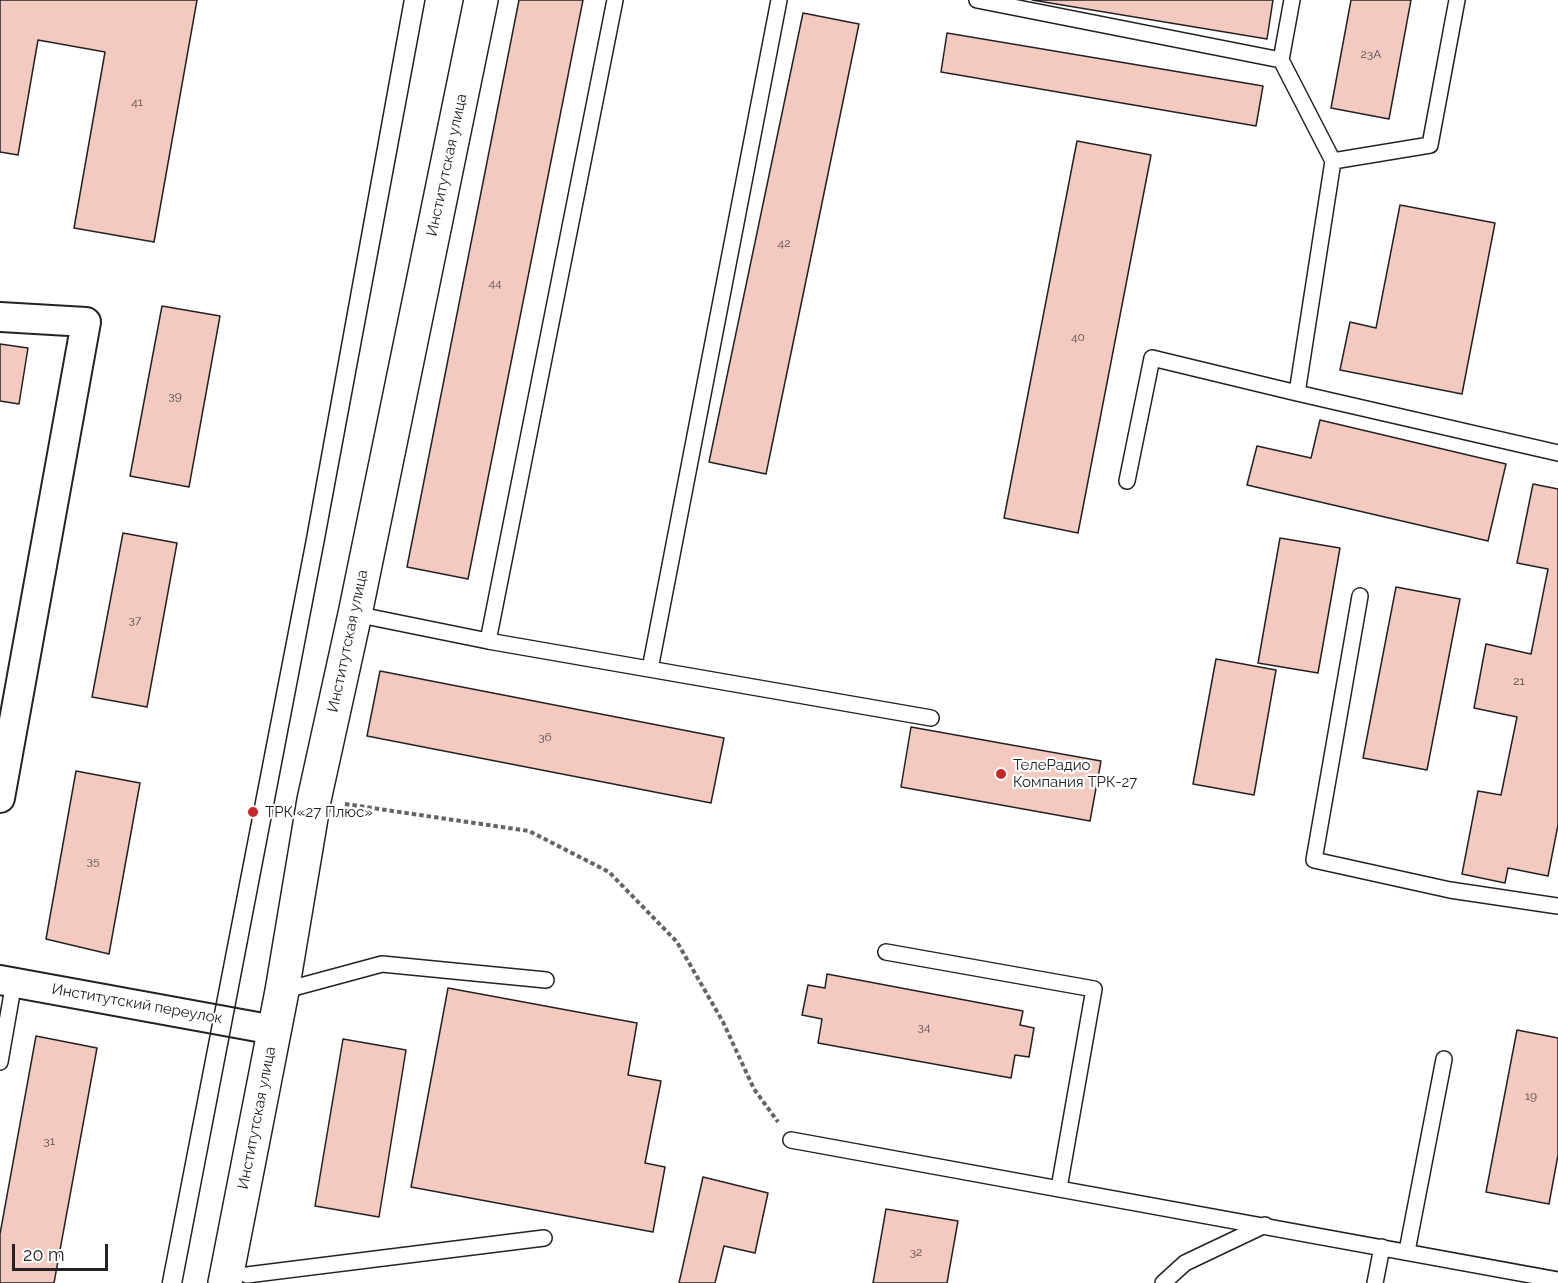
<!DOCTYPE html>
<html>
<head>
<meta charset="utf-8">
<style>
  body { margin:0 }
  #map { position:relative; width:1558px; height:1283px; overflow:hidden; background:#fff; font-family:Raleway,sans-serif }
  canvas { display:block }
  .scale { position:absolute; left:12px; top:1244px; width:96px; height:27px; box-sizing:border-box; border:3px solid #222; border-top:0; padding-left:8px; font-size:18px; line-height:21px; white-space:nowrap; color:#222; -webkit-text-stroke:4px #fff; paint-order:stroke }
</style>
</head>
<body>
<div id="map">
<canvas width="1558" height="1283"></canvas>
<div class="scale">20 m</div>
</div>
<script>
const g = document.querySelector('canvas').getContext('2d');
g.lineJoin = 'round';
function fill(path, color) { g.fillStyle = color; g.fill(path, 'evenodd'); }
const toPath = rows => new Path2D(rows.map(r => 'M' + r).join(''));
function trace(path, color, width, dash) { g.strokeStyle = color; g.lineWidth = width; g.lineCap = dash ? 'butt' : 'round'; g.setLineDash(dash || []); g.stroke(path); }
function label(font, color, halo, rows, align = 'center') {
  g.font = font + ' Raleway,sans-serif'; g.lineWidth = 4.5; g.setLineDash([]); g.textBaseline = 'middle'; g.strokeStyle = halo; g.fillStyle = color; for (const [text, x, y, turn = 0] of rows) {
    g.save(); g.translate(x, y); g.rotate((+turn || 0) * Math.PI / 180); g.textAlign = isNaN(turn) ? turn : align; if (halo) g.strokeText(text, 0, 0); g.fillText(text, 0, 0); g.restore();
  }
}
const building = toPath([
  [0,0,197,0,154,242,74,228,105,52,38,40,18,155,0,152,0,0],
  [519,0,583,0,468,579,407,567,519,0],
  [1032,0,1273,0,1267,39,1032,0],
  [1351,0,1411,0,1389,119,1331,108,1351,0],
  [803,13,859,24,766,474,709,462,803,13],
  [947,33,1263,86,1256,126,941,72,947,33],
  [1077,141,1151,155,1078,533,1004,518,1077,141],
  [1400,205,1495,223,1462,394,1340,370,1350,322,1376,328,1400,205],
  [162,306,220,316,189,487,130,476,162,306],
  [0,344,28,348,19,404,0,401,0,344],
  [1320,420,1506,464,1488,541,1247,485,1257,446,1311,458,1320,420],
  [1533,484,1558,489,1558,825,1548,876,1508,868,1505,883,1462,874,1478,791,1501,795,1517,717,1474,708,1486,644,1531,654,1548,569,1517,563,1533,484],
  [123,533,177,543,147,707,92,697,123,533],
  [1280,538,1340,548,1318,673,1258,663,1280,538],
  [1396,587,1460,599,1427,770,1363,758,1396,587],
  [1216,659,1276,670,1254,795,1193,784,1216,659],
  [380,671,724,738,711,803,367,736,380,671],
  [911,727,1101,761,1090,821,901,787,911,727],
  [76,771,140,783,109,954,46,939,76,771],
  [827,974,1023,1011,1020,1025,1034,1028,1029,1057,1015,1055,1011,1078,818,1043,822,1019,802,1015,808,985,825,988,827,974],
  [448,988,637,1023,628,1075,661,1081,645,1163,665,1167,653,1232,411,1187,448,988],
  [1517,1030,1558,1038,1558,1155,1549,1204,1486,1192,1517,1030],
  [36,1036,97,1048,54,1283,0,1283,0,1234,36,1036],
  [343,1039,406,1050,379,1217,315,1206,343,1039],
  [703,1177,768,1193,755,1253,724,1246,715,1283,679,1283,703,1177],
  [886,1209,958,1221,947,1283,873,1283,886,1209]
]);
const path = toPath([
  [345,804,529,831,609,872,677,942,723,1022,754,1089,778,1122]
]);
const service = toPath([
  [615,0,488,641,931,718],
  [977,0,1281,60,1333,161,1430,145,1457,0],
  [1281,60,1292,0],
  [1333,161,1297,393,1558,453],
  [1127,481,1152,358,1297,393],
  [1360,596,1314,860,1450,890,1558,906],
  [355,614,488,641],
  [650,669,779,0],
  [886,952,1094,989,1059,1188],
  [282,991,382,964,546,980],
  [0,1062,14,982],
  [791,1140,1558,1280],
  [1407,1251,1444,1059],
  [247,1275,544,1238],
  [1163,1283,1185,1263,1265,1225],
  [1375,1283,1382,1247]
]);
const minor = toPath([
  [0,317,86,322,0,798],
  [0,980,274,1030]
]);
const secondary = toPath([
  [225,1283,282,991,314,800,355,614,481,0]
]);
const tram = toPath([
  [162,1283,306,540,404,0],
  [182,1283,324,543,425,0]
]);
const markers = [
  [1001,774,6,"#c62828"],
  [253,812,6,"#c62828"]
];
const numberNames = [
  ["23А",1371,54],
  ["41",137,102],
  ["42",784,243],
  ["44",495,283],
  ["40",1078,337],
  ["39",175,396],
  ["37",135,620],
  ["21",1519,681],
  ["36",545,737],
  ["35",93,861],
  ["34",924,1027],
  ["19",1531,1096],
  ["31",49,1141],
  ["32",916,1252]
];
const streetNames = [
  ["Институтская улица",447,165,-78],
  ["Институтская улица",348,641,-78],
  ["Институтский переулок",137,1004,10],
  ["Институтская улица",257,1118,-79]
];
const poiNames = [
  ["ТелеРадио",1013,765],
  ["Компания ТРК-27",1013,782],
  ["ТРК «27 Плюс»",265,812]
];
fill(building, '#f3c9c0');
trace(building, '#222', 1.5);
trace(service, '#222', 18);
trace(minor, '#222', 32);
trace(secondary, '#222', 36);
trace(path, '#646464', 4, [4.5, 3]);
trace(service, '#fff', 15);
trace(minor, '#fff', 28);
trace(secondary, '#fff', 33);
trace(tram, '#222', 1.5);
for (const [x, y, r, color] of markers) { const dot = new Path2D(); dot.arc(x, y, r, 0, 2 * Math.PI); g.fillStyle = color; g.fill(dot); trace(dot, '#fff', 2); }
label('12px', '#564c4a', null, numberNames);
label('15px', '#222', '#fff', streetNames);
label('15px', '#222', '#fff', poiNames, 'left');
</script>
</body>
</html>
